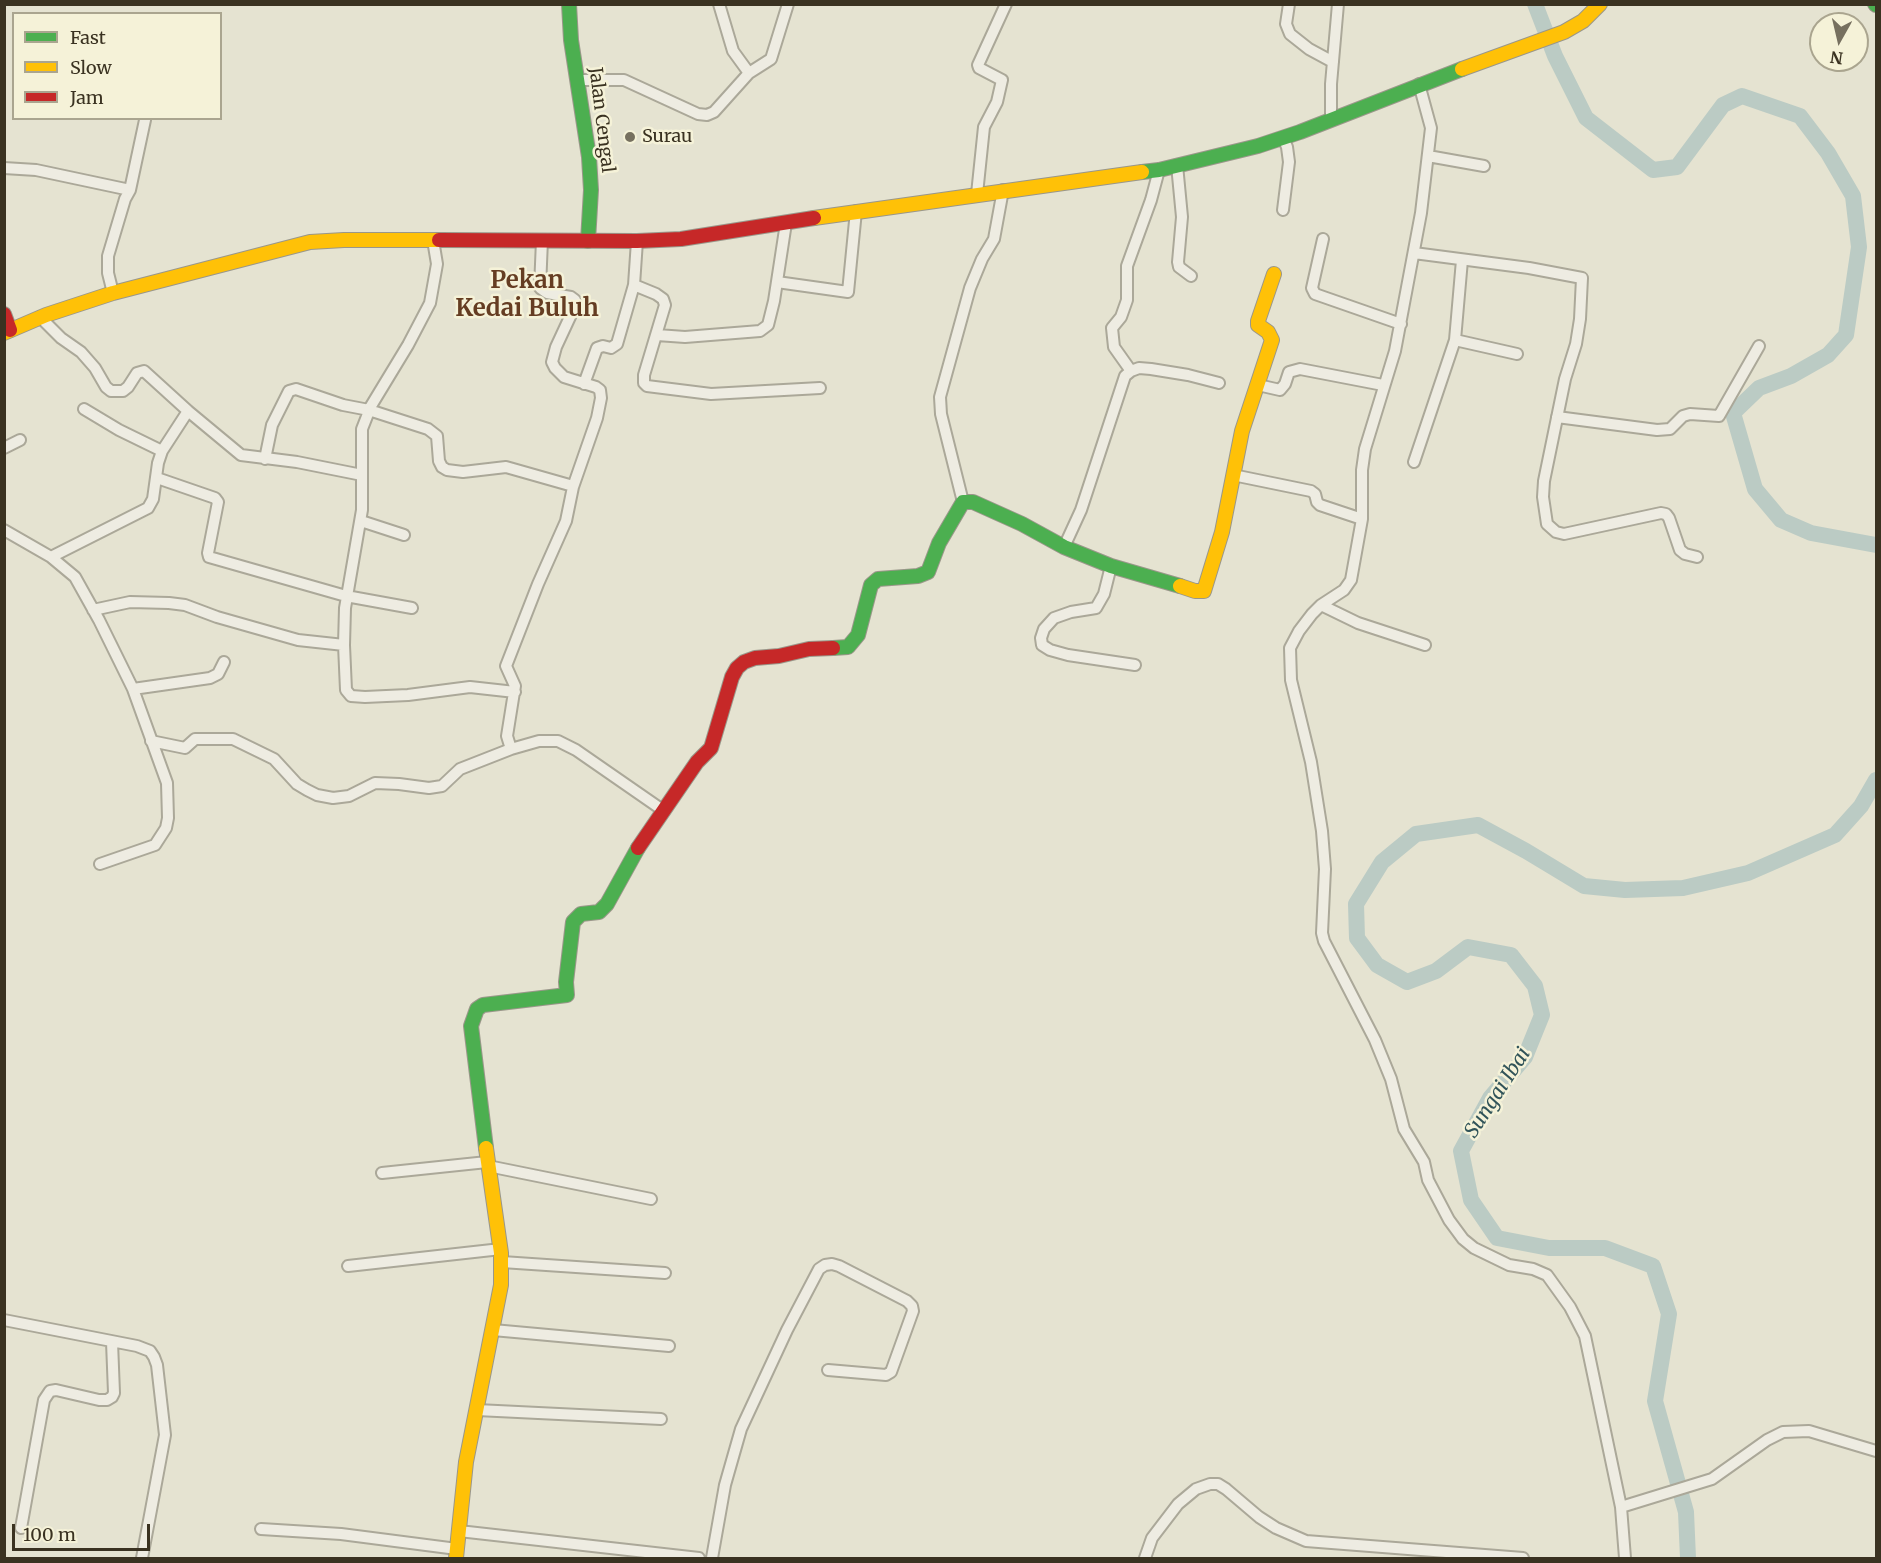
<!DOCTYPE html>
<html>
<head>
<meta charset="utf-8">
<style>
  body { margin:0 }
  #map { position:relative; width:1881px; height:1563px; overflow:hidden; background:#e5e3d1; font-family:Merriweather,serif }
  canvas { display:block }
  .frame { position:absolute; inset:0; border:6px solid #3a3221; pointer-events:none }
  .legend { position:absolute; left:12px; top:12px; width:210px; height:108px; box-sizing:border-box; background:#f5f2d8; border:2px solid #aaa58f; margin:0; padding:8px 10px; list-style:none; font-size:18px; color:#3a3221 }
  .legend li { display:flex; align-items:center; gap:12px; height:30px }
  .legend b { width:30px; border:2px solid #aaa58f }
  .north { position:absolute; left:1809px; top:12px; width:60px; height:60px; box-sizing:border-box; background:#f5f2d8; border:2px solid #aaa58f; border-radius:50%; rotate:188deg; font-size:16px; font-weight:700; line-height:24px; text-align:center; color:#3a3221 }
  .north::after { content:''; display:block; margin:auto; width:21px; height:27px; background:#76705f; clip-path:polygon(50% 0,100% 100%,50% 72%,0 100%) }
  .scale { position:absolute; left:12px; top:1524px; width:138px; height:27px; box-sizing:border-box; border:3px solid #3a3221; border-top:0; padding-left:8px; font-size:18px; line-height:21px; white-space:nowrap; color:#3a3221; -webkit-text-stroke:4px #f5f2d8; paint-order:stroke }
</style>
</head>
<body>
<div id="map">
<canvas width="1881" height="1563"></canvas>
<div class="frame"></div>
<ul class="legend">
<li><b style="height:8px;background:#4caf50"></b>Fast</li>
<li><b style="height:8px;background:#ffc107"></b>Slow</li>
<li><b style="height:8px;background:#c62828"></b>Jam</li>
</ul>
<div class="north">N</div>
<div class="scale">100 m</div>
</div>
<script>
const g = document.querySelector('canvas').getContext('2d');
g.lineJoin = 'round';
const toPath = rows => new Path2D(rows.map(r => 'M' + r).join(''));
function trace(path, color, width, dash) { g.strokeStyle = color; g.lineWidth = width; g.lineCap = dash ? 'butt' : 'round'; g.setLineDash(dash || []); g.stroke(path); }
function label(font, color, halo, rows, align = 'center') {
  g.font = font + ' Merriweather,serif'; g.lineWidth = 5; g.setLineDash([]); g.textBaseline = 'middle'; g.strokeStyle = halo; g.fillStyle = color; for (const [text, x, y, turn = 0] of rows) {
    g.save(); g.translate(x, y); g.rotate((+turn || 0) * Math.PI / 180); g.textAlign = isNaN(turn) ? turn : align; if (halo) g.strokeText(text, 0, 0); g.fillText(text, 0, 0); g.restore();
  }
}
const river = toPath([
  [1535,4,1555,56,1586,118,1653,170,1677,167,1723,105,1742,96,1800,116,1828,153,1853,196,1859,247,1846,335,1828,355,1791,376,1759,388,1733,413,1755,489,1781,520,1811,533,1876,545],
  [1688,1558,1686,1512,1655,1401,1669,1314,1653,1266,1605,1248,1549,1248,1497,1238,1471,1200,1461,1151,1490,1098,1525,1057,1542,1015,1535,986,1511,955,1468,947,1436,971,1407,982,1377,965,1357,938,1356,904,1382,862,1416,834,1478,825,1526,851,1584,886,1625,890,1683,888,1748,873,1835,835,1861,806,1876,780]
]);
const street = toPath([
  [719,4,733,51,749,73],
  [1289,4,1286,24,1290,34,1309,49,1333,62],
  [578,80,624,80,698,114,707,115,714,112,749,73,771,59,788,4],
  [1419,84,1431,128,1421,213,1395,351,1365,449,1362,470,1362,519,1351,580,1344,590,1321,605,1312,614,1299,631,1290,648,1291,680,1311,762,1322,831,1325,869,1322,933,1324,941,1375,1040,1391,1079,1404,1129,1424,1162,1428,1180,1449,1220,1463,1239,1474,1248,1509,1265,1533,1269,1547,1275,1570,1307,1585,1336,1621,1507,1625,1558],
  [1331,120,1331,84,1338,4],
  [1428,156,1484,166],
  [1177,165,1182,217,1178,262,1179,267,1191,276],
  [4,168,36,170,130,190],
  [977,194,984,127,997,102,1002,80,979,68,978,65,1006,4],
  [1283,210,1289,162,1287,147,1283,138],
  [1323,239,1312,288,1315,294,1401,324],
  [433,240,437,264,430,303,408,345,371,406,362,429,362,510,345,608,344,645,346,690,351,696,365,697,408,695,470,687,515,692],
  [1414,253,1529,268,1582,278,1580,319,1576,344,1565,379,1544,481,1543,497,1547,524,1556,532,1564,534,1661,513,1666,514,1669,518,1680,550,1685,554,1697,557],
  [777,282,848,292,856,211],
  [634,285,656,294,663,299,665,305,644,375,644,383,647,386,711,394,820,388],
  [113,293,108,273,108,256,125,199,130,190,145,120],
  [40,317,61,338,81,352,95,368,106,387,111,391,123,391,128,387,137,373,144,371,188,411,241,455,297,462,362,475],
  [657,335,685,337,760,331,768,325,774,301,786,223],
  [1455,340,1517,354],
  [1131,371,1114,347,1112,328,1121,317,1127,300,1127,266,1151,200,1159,170],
  [584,384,597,348,603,346,611,348,617,344,634,285,637,241],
  [1258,385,1280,390,1285,384,1289,372,1300,369,1383,385],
  [84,409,119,430,162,451],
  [1557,417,1657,430,1670,429,1683,416,1690,414,1719,416,1759,346],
  [4,448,20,440],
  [265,459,272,425,289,391,296,389,343,405,369,410,428,429,437,436,439,461,442,467,447,470,463,472,506,467,573,486],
  [1414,462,1455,340,1462,260],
  [1233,475,1311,491,1315,494,1317,502,1320,505,1362,519],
  [157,478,215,498,218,502,208,553,209,557,346,596,412,608],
  [963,502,941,414,940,397,970,288,982,259,994,239,1003,190],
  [361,521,404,535],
  [4,530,51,557,75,577,99,620,133,689,167,783,168,818,166,828,155,845,100,864],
  [1064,547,1081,510,1125,376,1131,371,1139,368,1151,369,1188,375,1219,383],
  [51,557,148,508,153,499,158,463,162,451,188,411],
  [1111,566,1104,594,1096,608,1071,612,1054,618,1044,629,1041,638,1042,645,1050,650,1068,655,1135,665],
  [1321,605,1358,623,1425,645],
  [93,610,130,602,169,603,185,605,217,617,298,640,344,645],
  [133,689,210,678,218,674,224,662],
  [151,741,185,748,195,739,233,739,274,759,297,784,307,790,317,795,333,798,349,796,375,783,399,784,429,788,442,786,460,769,511,749,539,741,558,741,576,750,664,811],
  [511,749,507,736,515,686,506,666,538,584,566,521,573,487,597,418,601,398,600,390,596,387,564,377,555,368,552,362,556,347,576,304,575,300,571,297,547,293,540,288,542,240],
  [488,1166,651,1199],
  [382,1173,487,1162],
  [502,1262,665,1273],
  [348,1266,501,1249],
  [4,1320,137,1346,150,1351,154,1357,157,1365,165,1435,142,1558],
  [493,1330,669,1346],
  [477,1410,661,1419],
  [1621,1507,1712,1479,1767,1440,1783,1432,1809,1431,1876,1451],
  [21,1528,44,1400,50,1391,56,1390,99,1400,107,1400,112,1397,114,1393,112,1342],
  [261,1529,341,1534,457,1549],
  [459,1531,699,1558],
  [712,1558,725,1485,741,1429,787,1330,819,1269,825,1265,832,1264,839,1266,907,1301,912,1306,913,1311,891,1372,886,1375,828,1370],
  [1145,1558,1152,1538,1178,1504,1196,1489,1210,1484,1218,1484,1226,1489,1259,1517,1276,1528,1306,1541,1523,1558]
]);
const fast = toPath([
  [569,4,571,40,589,157,591,190,588,241],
  [1875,4,1876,5],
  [1142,172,1159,170,1258,146,1300,132,1462,69],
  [833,648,848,647,858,635,871,585,878,579,918,576,928,572,939,543,963,502,973,502,1022,524,1064,547,1111,566,1180,586],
  [486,1148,471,1026,477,1009,483,1005,567,995,566,982,573,922,581,914,599,912,607,904,638,848]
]);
const slow = toPath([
  [1462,69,1564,32,1583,21,1600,4],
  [814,218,1142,172],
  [4,333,46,315,113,293,310,242,344,240,439,240],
  [1180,586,1195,591,1204,591,1222,532,1242,431,1272,340,1268,332,1258,325,1258,321,1274,274],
  [456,1558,466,1462,501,1285,501,1253,486,1148]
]);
const jam = toPath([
  [439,240,637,241,681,239,814,218],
  [4,314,10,330],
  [638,848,697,762,711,748,732,677,737,668,744,662,755,658,779,656,809,649,833,648]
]);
const markers = [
  [630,137,6,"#76705f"]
];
const streetNames = [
  ["Jalan Cengal",601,120,83]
];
const poiNames = [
  ["Surau",642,137]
];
const waterNames = [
  ["Sungai Ibai",1498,1093,-57]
];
const districtNames = [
  ["Pekan",527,281],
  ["Kedai Buluh",527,309]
];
trace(river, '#bbcbc4', 16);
trace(street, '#aba899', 14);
trace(fast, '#9a978a', 16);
trace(slow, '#9a978a', 16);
trace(jam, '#9a978a', 16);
trace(street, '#eeece2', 10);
trace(fast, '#4caf50', 14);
trace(slow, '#ffc107', 14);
trace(jam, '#c62828', 14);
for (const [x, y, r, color] of markers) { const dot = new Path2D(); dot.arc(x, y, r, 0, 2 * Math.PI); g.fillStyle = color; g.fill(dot); trace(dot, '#f5f2d8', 2); }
label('18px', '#3a3221', '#f5f2d8', streetNames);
label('18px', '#3a3221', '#f5f2d8', poiNames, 'left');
label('italic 20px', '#315459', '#f5f2d8', waterNames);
label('bold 24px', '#653d22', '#f5f2d8', districtNames);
</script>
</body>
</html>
